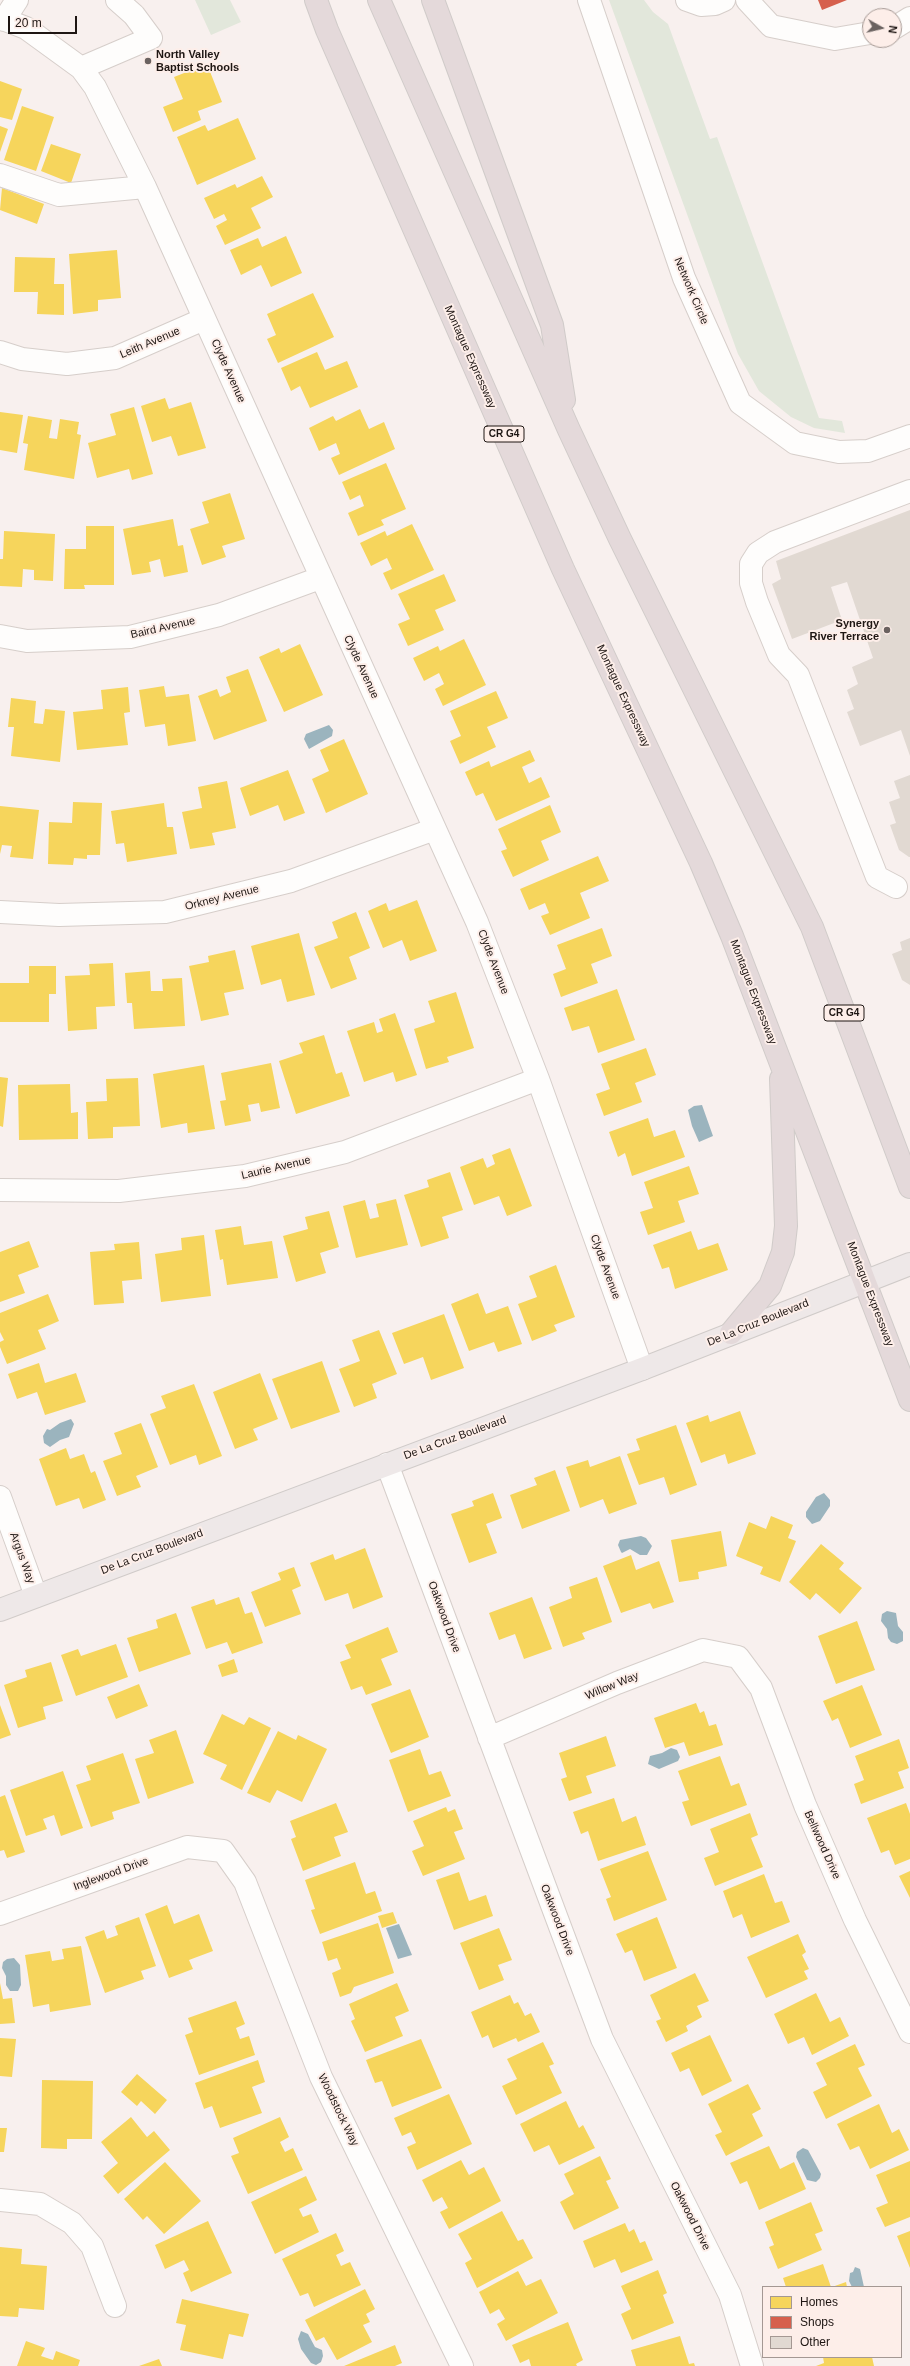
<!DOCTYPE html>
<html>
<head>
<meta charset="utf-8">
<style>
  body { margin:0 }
  #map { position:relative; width:910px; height:2366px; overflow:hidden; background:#f8f0ee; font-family:Helvetica,sans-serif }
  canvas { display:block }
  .legend { position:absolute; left:762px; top:2286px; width:140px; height:72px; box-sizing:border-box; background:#fdeee9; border:1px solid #a49893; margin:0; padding:5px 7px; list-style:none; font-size:12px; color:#1e1613 }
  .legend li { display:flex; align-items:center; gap:8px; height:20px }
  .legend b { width:20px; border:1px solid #a49893 }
  .north { position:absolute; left:862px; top:8px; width:40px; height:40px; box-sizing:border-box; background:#fdeee9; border:1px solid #a49893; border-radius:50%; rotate:98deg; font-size:11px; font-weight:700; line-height:16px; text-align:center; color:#1e1613 }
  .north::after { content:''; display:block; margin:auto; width:14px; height:18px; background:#6a6260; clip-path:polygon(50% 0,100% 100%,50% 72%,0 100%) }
  .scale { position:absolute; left:8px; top:16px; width:69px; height:18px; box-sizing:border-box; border:2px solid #1e1613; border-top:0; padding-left:5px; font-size:12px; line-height:14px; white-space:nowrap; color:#1e1613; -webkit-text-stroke:3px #fdeee9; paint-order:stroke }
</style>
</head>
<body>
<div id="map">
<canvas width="910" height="2366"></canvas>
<ul class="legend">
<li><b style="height:11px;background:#f6d55c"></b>Homes</li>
<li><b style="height:11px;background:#d6604d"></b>Shops</li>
<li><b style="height:11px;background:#e1d9d2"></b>Other</li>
</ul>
<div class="north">N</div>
<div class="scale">20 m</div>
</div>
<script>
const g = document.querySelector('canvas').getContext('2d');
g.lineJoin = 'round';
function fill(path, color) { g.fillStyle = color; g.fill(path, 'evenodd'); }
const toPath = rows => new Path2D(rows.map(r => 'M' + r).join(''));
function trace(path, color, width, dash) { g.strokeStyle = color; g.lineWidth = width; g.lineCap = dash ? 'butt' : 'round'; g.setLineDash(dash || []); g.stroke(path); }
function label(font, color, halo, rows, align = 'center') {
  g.font = font + ' Helvetica,sans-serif'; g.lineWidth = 4; g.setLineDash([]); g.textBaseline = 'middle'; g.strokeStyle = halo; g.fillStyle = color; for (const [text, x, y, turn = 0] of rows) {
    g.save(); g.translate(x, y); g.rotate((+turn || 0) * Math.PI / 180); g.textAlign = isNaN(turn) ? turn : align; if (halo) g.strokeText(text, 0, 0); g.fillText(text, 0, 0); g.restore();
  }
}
const green = toPath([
  [195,0,230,0,241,22,211,35],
  [609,0,644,0,653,12,668,24,710,139,717,137,819,418,842,421,845,433,814,428,791,417,759,391,738,354]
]);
const water = toPath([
  [329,725,333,730,332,736,309,749,304,739,306,734],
  [702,1105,713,1136,699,1142,692,1126,688,1110,694,1106],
  [71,1419,74,1424,69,1437,60,1440,50,1447,44,1443,43,1436,47,1429,50,1430,60,1423],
  [824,1493,830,1500,830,1506,820,1521,812,1524,806,1517,806,1512,816,1497],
  [641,1536,646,1538,652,1546,647,1555,640,1555,630,1549,622,1553,621,1552,618,1545,620,1540],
  [887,1611,896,1613,898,1626,903,1632,903,1641,897,1644,891,1642,888,1638,887,1629,881,1621,882,1614],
  [671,1748,677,1750,680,1757,678,1761,659,1769,648,1764,650,1756,662,1753],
  [399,1924,412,1955,398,1959,386,1928],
  [14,1958,20,1965,21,1985,18,1991,10,1991,6,1985,6,1976,2,1968,3,1962,7,1959],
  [803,2148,808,2150,821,2174,820,2178,816,2182,807,2180,796,2157,797,2152],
  [855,2267,860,2269,864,2287,852,2287,849,2281,850,2273,853,2272],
  [301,2331,308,2334,315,2347,322,2350,323,2356,321,2362,316,2365,311,2363,301,2349,298,2339]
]);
const homes = toPath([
  [207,64,222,102,198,111,201,120,173,132,163,107,183,99,174,77],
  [0,81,22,89,12,120,0,117],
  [22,106,54,117,36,171,4,160],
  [238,118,256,159,197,185,177,137,205,125,208,131],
  [0,126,8,129,0,152],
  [51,144,81,154,71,183,41,171],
  [262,176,273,197,251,208,261,228,225,245,216,226,227,220,224,214,214,219,204,198,235,184,237,188],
  [2,188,44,204,37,224,0,210],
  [286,236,302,273,271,287,261,265,241,275,230,250,258,238,262,247],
  [117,250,121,298,98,300,98,311,73,314,69,254],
  [15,257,55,258,54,284,64,284,64,315,37,314,38,292,14,292],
  [313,293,334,337,278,363,267,339,276,335,267,314],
  [317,352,325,370,347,361,358,387,310,408,300,386,291,391,281,368],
  [165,398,169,409,191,402,206,448,178,456,171,436,152,442,141,406],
  [134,407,153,474,132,480,129,469,97,478,88,443,116,435,110,414],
  [360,409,369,429,384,422,395,449,339,475,331,458,340,454,336,443,319,451,309,428,333,416,336,421],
  [0,412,23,415,17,453,0,450],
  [28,416,52,420,49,438,57,439,60,419,79,422,77,434,81,435,74,479,24,470,28,444,23,443],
  [386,463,406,509,381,520,384,525,358,536,348,513,364,506,360,495,350,500,342,482],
  [230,493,245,539,222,546,226,557,202,565,190,529,209,523,202,502],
  [173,519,178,546,183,545,188,572,164,577,160,559,149,562,151,572,132,575,123,529],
  [412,524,434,570,391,590,383,573,392,569,387,558,371,566,360,543,385,531,387,536],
  [86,526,114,526,114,585,84,585,85,589,64,589,65,549,86,549],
  [4,531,55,534,53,581,34,580,34,570,23,569,22,587,0,586,0,559,3,559],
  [444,574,456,601,435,610,444,630,408,646,398,624,410,619,398,594],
  [464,639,486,685,443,706,435,689,444,684,439,673,424,681,413,658,438,646,440,651],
  [300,644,323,695,284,712,259,657,279,648,281,653],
  [248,669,267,721,214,740,198,696,217,689,220,697,231,692,226,677],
  [164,686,166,697,189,694,196,741,168,746,165,724,145,727,139,690],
  [128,687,130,712,124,713,128,745,77,750,73,712,103,709,101,690],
  [496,691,508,718,487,727,496,747,460,764,450,741,461,736,450,711],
  [11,698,36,701,34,723,43,724,45,709,65,711,60,762,11,756,14,727,8,727],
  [344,739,368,794,326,813,312,779,329,771,320,750],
  [530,750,535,761,522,767,529,783,541,777,550,797,496,821,483,793,476,796,465,772,489,761,491,767],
  [288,770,305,813,284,821,278,805,250,816,240,788],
  [227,781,236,828,212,833,215,845,190,849,182,812,202,808,198,787],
  [73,802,102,803,100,855,87,855,87,859,74,858,73,865,48,864,49,822,72,823],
  [164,803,167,827,173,827,177,854,127,862,124,843,116,844,111,811],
  [550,805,561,832,541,841,549,860,513,877,501,851,507,849,498,829],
  [0,806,39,810,33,859,10,857,12,846,2,845,0,854],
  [598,856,609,881,580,893,590,918,550,935,541,916,549,913,545,903,529,910,520,889],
  [417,900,437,951,410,961,402,940,383,948,368,911,386,903,389,911],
  [356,912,370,948,349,957,357,979,331,989,314,947,338,938,332,922],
  [602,928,612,956,591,964,598,983,561,997,553,974,566,969,557,945],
  [299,933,315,995,287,1002,281,979,261,985,251,946],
  [235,950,244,989,224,993,229,1015,201,1021,189,966,209,962,208,956],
  [113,963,115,1006,96,1007,97,1029,68,1031,65,976,90,975,89,964],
  [29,966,56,966,56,994,49,994,49,1022,0,1022,0,983,29,983],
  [150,971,151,991,163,991,162,979,182,978,185,1026,134,1029,132,1003,127,1003,125,973],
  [617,989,635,1040,598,1053,589,1026,572,1031,564,1008],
  [456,992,474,1048,447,1057,449,1062,426,1069,414,1029,435,1022,428,1001],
  [395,1013,417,1075,396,1082,393,1072,364,1082,347,1031,374,1022,377,1033,383,1031,379,1019],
  [324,1035,336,1074,342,1072,350,1096,296,1114,279,1061,303,1053,299,1043],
  [646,1048,656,1075,635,1083,642,1102,604,1116,596,1094,610,1089,601,1064],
  [271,1063,280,1108,261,1112,259,1103,248,1105,251,1121,225,1126,220,1101,226,1100,221,1073],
  [204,1065,215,1129,188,1133,187,1123,161,1128,153,1074],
  [0,1077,8,1078,3,1127,0,1126],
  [138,1078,140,1126,113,1127,113,1138,88,1139,86,1102,107,1101,106,1079],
  [70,1084,71,1113,78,1112,78,1139,19,1140,18,1085],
  [648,1118,654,1137,675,1130,685,1157,632,1176,625,1153,618,1157,609,1132],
  [510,1148,532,1206,507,1216,499,1196,474,1205,460,1167,483,1158,487,1168,495,1164,492,1155],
  [689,1166,699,1194,678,1201,685,1222,648,1235,640,1212,653,1208,644,1182],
  [450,1172,463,1210,442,1217,449,1238,421,1247,404,1195,429,1187,427,1180],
  [396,1199,408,1245,356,1258,343,1206,365,1200,370,1219,379,1217,376,1204],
  [329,1211,339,1247,320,1253,326,1273,296,1282,283,1236,308,1229,305,1217],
  [241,1226,244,1245,272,1241,278,1278,227,1285,223,1259,220,1260,215,1230],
  [691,1231,698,1250,718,1243,728,1270,675,1289,669,1267,662,1269,653,1245],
  [204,1235,211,1296,161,1302,155,1254,182,1250,181,1238],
  [29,1241,39,1267,18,1275,25,1293,0,1302,0,1252],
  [139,1242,142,1279,122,1281,124,1303,94,1305,90,1252,115,1250,114,1244],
  [556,1265,575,1317,554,1325,557,1331,532,1341,518,1304,537,1297,529,1276],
  [478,1293,486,1314,508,1306,522,1344,498,1352,494,1342,469,1351,451,1304],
  [48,1294,59,1321,38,1330,46,1349,7,1364,0,1347,0,1342,4,1340,0,1332,0,1313],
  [444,1314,464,1368,431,1380,423,1357,404,1364,392,1333],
  [379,1330,397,1374,372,1384,377,1398,354,1407,339,1369,360,1361,352,1340],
  [322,1361,340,1412,291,1429,272,1379],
  [39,1363,45,1383,76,1373,86,1402,45,1415,37,1392,17,1399,8,1374],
  [260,1373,278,1419,253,1429,258,1440,235,1449,213,1392],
  [194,1384,222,1456,199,1465,196,1455,170,1465,150,1414,166,1408,161,1396],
  [740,1411,756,1454,728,1464,725,1454,701,1463,686,1423,708,1415,710,1422],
  [141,1423,158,1467,136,1476,141,1487,117,1496,103,1461,122,1454,114,1433],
  [676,1425,697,1485,670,1495,664,1477,639,1485,627,1454,640,1450,636,1439],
  [66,1448,70,1459,84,1454,91,1473,95,1471,106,1500,83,1509,79,1498,56,1506,39,1459],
  [620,1456,637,1504,609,1514,603,1499,580,1508,566,1467,588,1460,590,1467],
  [555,1470,570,1511,522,1529,510,1495,537,1485,534,1478],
  [493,1493,502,1518,486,1524,497,1553,469,1563,451,1514,474,1506,472,1501],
  [771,1516,793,1525,788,1538,796,1541,780,1582,760,1574,763,1567,736,1556,749,1522,766,1529],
  [721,1531,727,1566,698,1572,699,1579,679,1582,671,1540],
  [821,1544,844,1563,839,1569,862,1588,840,1614,816,1593,810,1600,789,1582],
  [365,1548,383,1597,353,1609,348,1593,325,1601,310,1563,333,1554,335,1560],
  [631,1555,636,1570,659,1561,674,1602,653,1609,650,1603,621,1613,603,1566],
  [294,1567,301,1586,292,1590,301,1614,265,1627,251,1592,281,1580,278,1573],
  [597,1577,612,1622,582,1633,585,1639,563,1647,549,1607,572,1598,569,1587],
  [239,1597,245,1614,252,1612,263,1643,232,1654,227,1642,206,1649,191,1607,214,1599,216,1605],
  [532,1597,552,1649,524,1659,515,1634,499,1640,489,1613],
  [176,1613,191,1654,139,1672,127,1638,158,1628,156,1620],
  [857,1621,875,1670,836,1684,818,1636],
  [388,1627,398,1652,381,1659,392,1685,366,1695,362,1686,351,1690,340,1662,351,1658,345,1645],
  [116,1644,128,1677,76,1696,61,1655,78,1649,81,1656],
  [234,1659,238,1672,222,1677,218,1665],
  [51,1662,63,1701,43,1707,46,1719,18,1728,4,1685,27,1677,25,1670],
  [139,1684,148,1706,116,1719,107,1697],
  [862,1685,882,1735,850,1748,838,1718,832,1721,823,1701],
  [410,1689,429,1737,391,1753,371,1704],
  [696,1703,700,1713,704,1711,709,1726,716,1724,723,1745,689,1756,684,1742,665,1748,654,1718],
  [0,1705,11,1735,0,1739],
  [222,1714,244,1725,249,1717,271,1728,242,1790,220,1779,227,1765,203,1754],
  [176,1730,194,1783,148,1799,135,1759,154,1753,149,1740],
  [278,1731,296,1740,298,1735,327,1749,302,1802,277,1790,270,1803,247,1793],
  [606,1736,616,1766,586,1776,592,1793,569,1801,561,1779,567,1777,559,1753],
  [899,1739,909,1768,898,1772,904,1788,861,1804,854,1784,864,1780,855,1756],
  [420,1749,429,1775,441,1771,451,1796,408,1812,389,1760],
  [123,1753,140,1803,112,1812,114,1819,91,1827,76,1785,91,1780,86,1766],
  [720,1756,731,1786,739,1783,747,1805,691,1826,682,1802,689,1800,678,1771],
  [63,1771,83,1828,61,1836,54,1815,43,1819,47,1829,26,1836,10,1790],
  [5,1795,25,1852,7,1858,4,1850,0,1851,0,1797],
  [614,1798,622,1822,636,1816,646,1845,598,1861,588,1831,581,1834,573,1812],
  [336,1803,348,1832,334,1837,341,1856,303,1871,291,1839,296,1837,290,1821],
  [906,1803,910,1814,910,1859,895,1865,889,1850,881,1853,867,1818],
  [446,1807,448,1812,455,1809,463,1829,454,1832,465,1859,423,1876,412,1851,424,1846,413,1821],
  [750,1813,758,1835,751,1838,763,1867,715,1886,704,1858,719,1852,710,1829],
  [648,1851,667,1900,614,1921,606,1899,611,1897,600,1869],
  [355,1862,366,1894,375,1891,382,1911,320,1934,311,1910,315,1909,305,1880],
  [910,1871,910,1898,899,1876],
  [459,1872,469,1901,486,1895,493,1916,454,1930,436,1880],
  [764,1874,775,1903,782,1901,790,1922,751,1938,742,1914,733,1918,723,1891],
  [167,1905,174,1924,199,1914,213,1951,189,1960,193,1969,169,1978,145,1914],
  [393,1912,397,1923,382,1928,378,1916],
  [139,1917,156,1966,141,1971,144,1979,105,1993,85,1937,104,1930,107,1939,118,1935,115,1926],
  [657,1917,677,1968,644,1981,632,1950,625,1953,616,1934],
  [378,1923,394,1973,354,1987,351,1993,340,1997,332,1973,341,1969,337,1958,328,1961,322,1942],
  [499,1928,512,1960,498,1965,504,1980,479,1990,460,1943],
  [798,1934,806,1952,802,1955,809,1969,804,1971,808,1979,766,1998,747,1957],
  [81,1946,91,2005,50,2012,49,2004,33,2007,25,1955,50,1951,52,1961,64,1959,62,1949],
  [695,1973,709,2001,697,2006,702,2017,686,2026,688,2031,666,2042,656,2021,661,2019,650,1995],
  [0,1983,3,1999,12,1998,15,2023,0,2024],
  [397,1983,409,2011,395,2017,403,2036,365,2052,351,2021,355,2019,349,2004],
  [816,1993,830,2022,840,2017,849,2036,812,2055,804,2037,788,2044,774,2014],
  [510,1995,514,2004,518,2002,525,2016,531,2013,540,2032,518,2042,516,2038,493,2048,488,2035,482,2038,471,2012],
  [236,2001,245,2024,236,2028,240,2039,249,2036,255,2055,199,2075,185,2035,193,2032,188,2018],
  [710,2035,732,2081,702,2096,689,2068,680,2072,671,2053],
  [0,2038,16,2039,12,2077,0,2076],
  [421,2039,442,2088,392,2107,382,2081,375,2083,366,2060],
  [543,2042,554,2064,549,2066,562,2093,516,2115,502,2086,517,2079,507,2059],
  [855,2044,865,2065,858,2068,872,2096,826,2119,813,2092,827,2085,816,2063],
  [258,2060,265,2082,252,2087,262,2113,220,2128,212,2106,204,2109,195,2083],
  [137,2074,167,2100,155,2114,141,2101,137,2106,121,2092],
  [42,2080,93,2081,92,2139,67,2139,67,2149,41,2148],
  [748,2084,761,2109,752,2114,763,2136,726,2156,715,2135,722,2132,708,2104],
  [449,2094,472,2144,417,2170,407,2147,416,2143,411,2132,402,2136,394,2118],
  [566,2101,579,2128,583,2125,595,2148,559,2165,549,2145,534,2152,520,2124],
  [879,2104,892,2133,899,2129,909,2150,870,2169,859,2146,850,2150,837,2124],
  [131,2117,147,2137,154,2131,170,2150,118,2194,103,2176,118,2163,101,2142],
  [280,2117,289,2137,280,2142,285,2152,293,2148,303,2170,248,2194,231,2156,239,2153,233,2138],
  [0,2128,7,2128,4,2152,0,2152],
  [769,2146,780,2169,794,2162,806,2189,759,2210,747,2181,740,2184,730,2163],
  [600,2156,611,2179,606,2181,619,2208,574,2230,560,2202,574,2194,564,2174],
  [461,2160,469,2175,484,2167,501,2201,449,2229,440,2212,448,2208,442,2197,433,2202,422,2180],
  [910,2161,910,2217,885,2227,876,2208,888,2203,876,2175],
  [165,2162,201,2201,164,2234,147,2216,143,2220,124,2199],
  [306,2176,317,2200,299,2209,303,2217,311,2214,319,2232,275,2254,251,2202],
  [811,2202,823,2231,815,2234,822,2250,778,2269,769,2247,774,2245,765,2222],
  [502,2211,518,2241,523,2239,533,2258,477,2288,465,2263,472,2259,458,2234],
  [208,2221,232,2273,191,2292,183,2273,189,2270,184,2260,165,2269,155,2245],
  [625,2223,629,2232,634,2229,640,2243,645,2241,653,2260,621,2273,615,2259,594,2268,583,2241],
  [910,2231,910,2268,897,2236],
  [336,2233,344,2251,336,2255,341,2266,350,2262,361,2285,314,2307,308,2293,300,2296,282,2259],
  [0,2247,22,2249,21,2264,47,2266,44,2310,19,2308,18,2317,0,2316],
  [823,2264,831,2287,786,2287,783,2278],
  [658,2270,667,2293,663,2295,674,2323,632,2340,621,2314,631,2309,621,2286],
  [518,2271,526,2286,541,2279,558,2313,506,2341,497,2324,505,2319,499,2309,490,2314,479,2292],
  [846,2282,847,2287,832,2287],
  [365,2289,375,2309,366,2314,370,2322,363,2325,372,2342,337,2360,324,2337,316,2341,305,2320],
  [182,2299,249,2314,243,2337,229,2334,223,2359,180,2350,186,2325,176,2323],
  [568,2322,583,2360,576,2364,577,2366,531,2366,529,2359,520,2363,512,2345],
  [680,2336,689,2364,694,2363,695,2366,636,2366,631,2350],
  [26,2341,45,2348,41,2356,53,2360,56,2351,80,2360,78,2366,17,2366],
  [395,2345,402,2363,395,2366,344,2366],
  [823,2357,872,2357,874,2366,816,2366,824,2363],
  [159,2359,162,2366,139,2366]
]);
const shops = toPath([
  [818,0,847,0,822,10]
]);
const building = toPath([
  [910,510,910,756,901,730,860,746,847,712,854,709,847,690,858,684,852,667,873,658,847,582,831,587,842,620,792,639,772,584,781,579,776,561],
  [910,775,910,857,909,857,899,850,890,825,896,823,889,802,900,798,894,781],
  [910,938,910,985,902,980,892,954,902,950,900,942]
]);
const minor = toPath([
  [589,0,684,278,740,403,795,443,839,452,868,451,910,436],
  [687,0,701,5,715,4,724,0],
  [747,0,771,26,835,39,870,33],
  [0,18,26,28,81,68,95,87,145,187,477,922,538,1079,642,1369],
  [4,20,17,0],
  [894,28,910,18],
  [81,68,151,38,134,15,117,0],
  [0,175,59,195,145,187],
  [0,352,22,359,67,364,115,358,204,319],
  [0,636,27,641,130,637,219,615,320,578],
  [896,887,877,877,798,675,779,655,757,602,751,583,751,564,758,553,775,542,910,491],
  [0,912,59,915,165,912,291,881,435,829],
  [0,1190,119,1191,245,1176,345,1152,538,1079],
  [387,1464,602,2039,730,2295,752,2366],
  [0,1497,36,1596],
  [489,1738,617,1683,703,1650,738,1657,761,1688,805,1805,855,1920,910,2032],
  [0,1914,187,1847,223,1851,245,1882,321,2077,462,2366],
  [0,2200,40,2204,72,2223,92,2246,115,2306]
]);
const major = toPath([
  [0,1610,642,1369,910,1264]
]);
const highway = toPath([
  [316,0,327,30,563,569,701,863,732,936,910,1400],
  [379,0,569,430,620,539,812,927,910,1187],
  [433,0,552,325,564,400],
  [731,1333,770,1286,783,1252,786,1226,781,1079]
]);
const markers = [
  [148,61,4,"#6a6260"],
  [887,630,4,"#6a6260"]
];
const shields = [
  [504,434,40],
  [844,1013,40]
];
const shieldNames = [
  ["CR G4",504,434],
  ["CR G4",844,1013]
];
const poiNames = [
  ["North Valley",156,55],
  ["Baptist Schools",156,68],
  ["Synergy",879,624,"right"],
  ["River Terrace",879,637,"right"]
];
const streetNames = [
  ["Network Circle",691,291,67],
  ["Leith Avenue",150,343,-23],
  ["Montague Expressway",470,357,66],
  ["Clyde Avenue",228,371,66],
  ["Baird Avenue",163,628,-13],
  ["Clyde Avenue",361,667,65],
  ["Montague Expressway",623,696,65],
  ["Orkney Avenue",222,898,-14],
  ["Clyde Avenue",493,962,69],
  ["Montague Expressway",753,992,69],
  ["Laurie Avenue",276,1168,-13],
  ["Clyde Avenue",605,1267,70],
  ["Montague Expressway",870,1294,69],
  ["De La Cruz Boulevard",758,1323,-22],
  ["De La Cruz Boulevard",455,1438,-20],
  ["De La Cruz Boulevard",152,1552,-21],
  ["Argus Way",22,1558,70],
  ["Oakwood Drive",444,1617,70],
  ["Willow Way",612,1686,-22],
  ["Bellwood Drive",822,1845,66],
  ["Inglewood Drive",111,1874,-20],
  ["Oakwood Drive",557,1920,69],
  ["Woodstock Way",338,2110,64],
  ["Oakwood Drive",690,2216,63]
];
fill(green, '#e2e7db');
fill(water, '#9bb4be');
fill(homes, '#f6d55c');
fill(shops, '#d6604d');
fill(building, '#e1d9d2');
trace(minor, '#d6ceca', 24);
trace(major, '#d0cbc9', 24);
trace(highway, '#d0cbc9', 24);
trace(minor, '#fefdfc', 22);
trace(major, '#eee8e8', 22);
trace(highway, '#e4d9da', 22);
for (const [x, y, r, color] of markers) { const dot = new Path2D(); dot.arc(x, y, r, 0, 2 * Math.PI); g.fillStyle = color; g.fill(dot); trace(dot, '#fdeee9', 1.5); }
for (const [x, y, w] of shields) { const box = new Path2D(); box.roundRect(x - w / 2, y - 8, w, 16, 3); g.fillStyle = '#fdeee9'; g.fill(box); trace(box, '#1e1613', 1); }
label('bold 10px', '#1e1613', null, shieldNames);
label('bold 11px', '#1e1613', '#fdeee9', poiNames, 'left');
label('11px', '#1e1613', '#fdeee9', streetNames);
</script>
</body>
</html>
